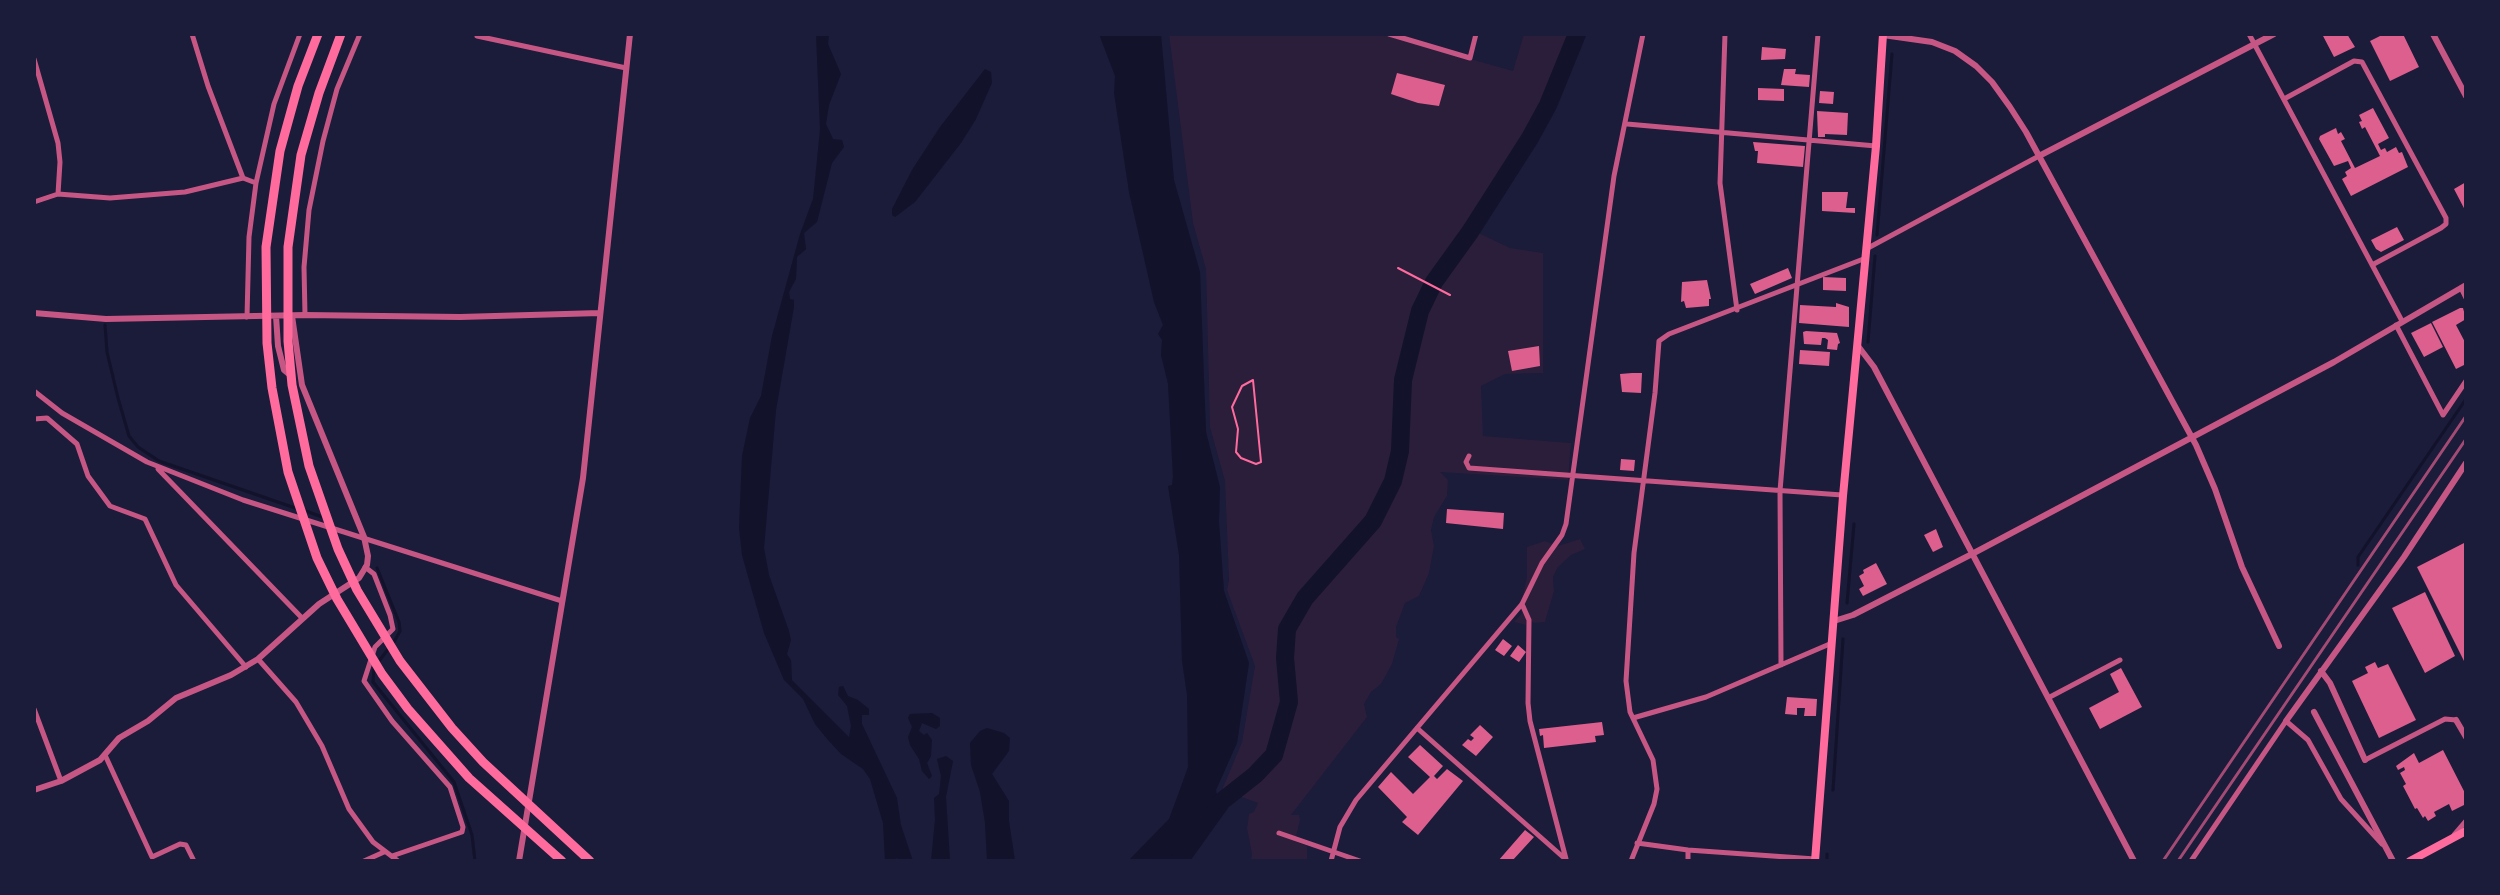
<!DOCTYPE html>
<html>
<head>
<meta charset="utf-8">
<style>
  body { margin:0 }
  #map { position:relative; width:2500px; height:895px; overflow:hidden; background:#1b1b3a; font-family:Quicksand,sans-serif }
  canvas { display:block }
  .frame { position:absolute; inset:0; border:36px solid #1b1b3a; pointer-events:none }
</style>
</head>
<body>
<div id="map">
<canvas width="2500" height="895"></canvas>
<div class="frame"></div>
</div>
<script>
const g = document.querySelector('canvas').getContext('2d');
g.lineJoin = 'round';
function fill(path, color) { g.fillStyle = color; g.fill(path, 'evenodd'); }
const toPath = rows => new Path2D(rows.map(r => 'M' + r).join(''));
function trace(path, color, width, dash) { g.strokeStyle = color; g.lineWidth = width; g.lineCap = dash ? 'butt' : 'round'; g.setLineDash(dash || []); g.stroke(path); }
const green = toPath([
  [1169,34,1382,34,1513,71,1524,34,1571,34,1541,106,1510,163,1468,228,1510,248,1543,253,1543,373,1505,374,1481,386,1483,436,1571,443,1568,480,1440,472,1448,480,1447,496,1434,517,1431,530,1434,546,1429,573,1419,596,1405,603,1396,627,1396,637,1399,639,1392,664,1381,684,1371,692,1364,704,1367,717,1291,815,1299,815,1300,820,1295,841,1307,846,1307,861,1251,861,1252,854,1247,828,1249,814,1254,812,1258,803,1222,790,1242,742,1255,666,1227,590,1229,580,1225,481,1210,427,1206,269,1193,223],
  [1580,539,1585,549,1571,555,1558,567,1553,577,1554,591,1545,622,1534,623,1527,618,1526,625,1514,622,1522,613,1520,608,1527,577,1527,547,1545,541,1558,546]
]);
const water = toPath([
  [816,34,829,34,828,44,841,74,829,105,826,124,833,139,842,140,844,147,832,163,817,222,804,233,806,249,797,257,796,279,789,292,790,299,794,300,794,307,776,410,764,548,769,575,789,631,791,640,787,654,791,660,792,680,849,737,851,726,847,706,838,695,839,687,843,686,848,696,858,700,869,709,869,715,862,715,862,724,897,798,901,825,913,861,899,861,897,858,894,861,885,861,883,823,870,779,863,769,841,754,828,740,815,724,803,699,784,680,764,633,742,555,739,528,742,456,750,418,761,396,772,336,800,234,813,199,820,130],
  [1099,34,1161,34,1174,180,1200,272,1206,432,1220,487,1219,522,1224,591,1249,663,1237,743,1216,790,1218,802,1213,819,1187,861,1128,861,1169,819,1179,792,1188,767,1187,695,1182,661,1179,555,1168,486,1172,485,1173,477,1168,384,1161,355,1162,340,1158,334,1163,325,1154,302,1129,192,1114,93,1115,76],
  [985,69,991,72,992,83,976,119,961,143,915,202,895,217,892,215,892,209,912,170,940,127],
  [932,713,940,718,940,726,936,729,922,723,919,731,924,735,927,733,932,740,931,756,927,763,932,776,929,779,922,771,919,759,910,745,908,737,912,727,908,718,910,714],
  [987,728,1004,733,1010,738,1009,751,992,774,1009,801,1009,821,1015,861,987,861,985,823,980,792,971,765,970,743,980,731],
  [946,756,953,761,946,797,950,861,931,861,935,820,934,798,939,794,941,776,937,759]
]);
const stream = toPath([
  [1877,235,1892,54],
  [105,325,107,352,118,398,129,436,138,447,159,461,298,509],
  [1868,342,1875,256],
  [306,511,325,518],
  [2358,565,2358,557,2466,399],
  [377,568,399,622,400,631,394,642],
  [1847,603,1854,524],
  [379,661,389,648],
  [374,667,373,682,454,782,472,835,475,861],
  [1833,790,1843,639],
  [1827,861,1827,854]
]);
const river = toPath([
  [1179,861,1222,801,1255,775,1274,755,1289,702,1285,658,1287,629,1305,598,1373,521,1393,481,1400,451,1403,380,1420,311,1434,282,1470,232,1530,138,1548,105,1577,34]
]);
const building = toPath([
  [2322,34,2347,34,2355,47,2334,57],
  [2384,34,2403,34,2419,67,2390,81,2370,41],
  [1762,47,1786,49,1785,59,1761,60],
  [1784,69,1796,69,1795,74,1810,75,1809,87,1781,85],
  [1397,73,1445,85,1439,106,1418,103,1391,94],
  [1758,88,1784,89,1784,101,1758,100],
  [1820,91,1834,92,1833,104,1819,103],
  [2373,108,2389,138,2378,144,2381,150,2385,148,2387,152,2396,147,2399,153,2402,152,2408,167,2351,196,2342,179,2347,176,2345,172,2351,168,2348,161,2334,166,2319,139,2320,136,2336,128,2338,134,2341,132,2345,139,2341,141,2355,168,2380,156,2365,127,2362,129,2359,122,2362,121,2359,115],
  [1817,111,1848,113,1847,135,1825,134,1825,137,1818,137],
  [1753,142,1805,146,1803,167,1757,163,1758,151,1755,151],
  [2466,182,2466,212,2454,189],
  [1822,192,1848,192,1846,208,1855,208,1855,213,1822,211],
  [2397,227,2404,240,2381,252,2376,249,2371,240],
  [1788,268,1792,278,1755,294,1750,284],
  [1823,277,1846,278,1846,291,1823,290],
  [1707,280,1711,299,1709,299,1709,306,1686,308,1684,301,1681,302,1682,282],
  [1836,303,1849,307,1849,327,1799,323,1800,305,1836,307],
  [2460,308,2463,308,2466,319,2456,325,2466,344,2466,364,2456,369,2432,322],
  [2431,323,2443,347,2424,357,2411,333],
  [1806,331,1837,333,1840,343,1838,344,1837,350,1827,349,1828,340,1825,338,1822,338,1821,345,1804,344,1803,332],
  [1539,346,1540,366,1512,371,1508,351],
  [1800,350,1830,352,1829,366,1799,364],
  [1632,373,1642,373,1641,393,1622,392,1620,374],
  [1621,459,1635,460,1634,471,1620,470],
  [1447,509,1504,513,1503,529,1446,523],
  [1936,529,1943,547,1933,552,1924,535],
  [2466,542,2466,665,2417,567],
  [1876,563,1887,584,1863,596,1859,589,1864,586,1859,576,1864,573,1863,570],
  [2425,592,2455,656,2425,673,2392,608],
  [1503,639,1512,646,1504,656,1495,650],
  [1518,645,1526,652,1519,662,1510,656],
  [2375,662,2378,668,2388,664,2416,720,2379,738,2352,681,2368,673,2365,667],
  [2121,668,2142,707,2100,729,2089,708,2119,692,2110,674],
  [1787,697,1817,699,1816,716,1804,716,1805,708,1797,708,1797,715,1785,714],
  [1602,722,1604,735,1595,736,1596,742,1544,748,1543,735,1540,736,1539,729],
  [1480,725,1493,737,1476,756,1462,745,1468,739,1471,741,1474,738,1470,735],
  [1420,745,1443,766,1434,776,1437,779,1447,769,1463,781,1418,835,1402,822,1407,817,1378,787,1391,772,1413,794,1430,777,1408,757],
  [2443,750,2466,795,2466,804,2452,811,2449,804,2434,812,2436,816,2428,821,2425,816,2423,818,2417,808,2415,809,2403,786,2406,784,2400,773,2405,770,2404,767,2398,770,2396,766,2414,753,2419,763],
  [1525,830,1534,837,1512,861,1498,861]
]);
const path = toPath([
  [1398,268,1450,295],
  [1253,380,1261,462,1256,464,1241,458,1236,452,1238,429,1232,407,1242,386,1253,380]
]);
const minor = toPath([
  [192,34,208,86,243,178],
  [1389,34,1470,58,1476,34],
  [1725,34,1720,183,1737,310],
  [2249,34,2402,321],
  [477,36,626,68],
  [34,59,58,143,60,162,58,194],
  [2284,99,2354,61,2362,62,2446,218,2446,224,2441,228,2372,265],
  [1627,124,1876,146],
  [34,202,58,194,110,198,185,192,243,178,256,183],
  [1868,248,2039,156],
  [2461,288,2466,298],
  [305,315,304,267,309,210,323,141,337,89,360,34],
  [247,317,249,237,256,183,274,104,300,34],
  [2396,325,2443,415,2466,381],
  [34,391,62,413,147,462,243,500,562,601],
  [34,419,47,418,77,444,88,476,110,506,145,519,176,585,246,667],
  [1469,456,1466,462,1469,468,1842,495],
  [158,469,302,618],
  [365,567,374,574,390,615,393,629,375,647,364,681,392,721,450,787,463,827,462,832,392,856],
  [1522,604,1529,620,1528,703,1530,721,1566,859],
  [258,659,296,702,322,746,349,809,373,842,398,861],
  [1781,665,1780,491,1818,34],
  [2048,698,2120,660],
  [34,709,61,781],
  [1633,718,1706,697,1832,643],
  [1417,728,1563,857],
  [105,755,152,857,180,844,186,845,194,861],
  [2365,760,2445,719,2456,720],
  [1279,833,1360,861],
  [2454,835,2466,821],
  [1637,843,1688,850,1815,859],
  [364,861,384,852],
  [1331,861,1340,827,1356,800,1522,604,1542,563,1562,535,1566,524,1614,176,1643,34],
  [1631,861,1654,804,1657,789,1653,760,1630,712,1626,681,1634,553,1655,393,1659,341,1669,334,1866,258],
  [1688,861,1688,850],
  [2191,861,2286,721,2308,740,2341,799,2382,844]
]);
const tertiary = toPath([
  [2433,34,2466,96],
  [1883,35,1932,42,1955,51,1976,66,1992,82,2010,107,2026,132,2196,445,2215,489,2242,567,2279,646],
  [2039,156,2274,34],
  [34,313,106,319,305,315,460,317,600,313],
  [276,316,278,346,284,370,290,375],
  [1858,346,1874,367,2134,861],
  [1834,621,1853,615,1972,554,2334,362,2466,285],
  [2321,671,2330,683,2365,760],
  [2314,712,2393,861],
  [2456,720,2466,737],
  [2286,721,2404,557,2466,463],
  [34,790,61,781,100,760,119,738,148,721,176,698,231,675,258,659,319,604,359,578,367,565,368,556,364,537,302,385,292,316],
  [519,861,583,478,630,34]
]);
const primary = toPath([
  [1815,861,1843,496,1876,146,1883,34],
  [2410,861,2466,831]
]);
const motorway = toPath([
  [318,34,298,86,280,151,266,247,267,343,272,388,288,472,317,558,337,599,382,674,408,709,469,778,562,861],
  [341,34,319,93,301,155,288,247,288,341,292,385,309,466,338,549,357,590,400,661,452,728,483,762,590,861]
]);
const rail = toPath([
  [2163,861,2466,416],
  [2178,861,2466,439]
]);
fill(green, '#2a1e3b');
fill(water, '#12122b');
trace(stream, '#12122b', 3);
trace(river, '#12122b', 18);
fill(building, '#dd5f8e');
trace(path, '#ff6b9d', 2);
trace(minor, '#c65784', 5);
trace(tertiary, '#c65784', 6);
trace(primary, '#ff6b9d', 8);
trace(motorway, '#ff6b9d', 9);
trace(rail, '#a44b75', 3);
</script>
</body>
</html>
